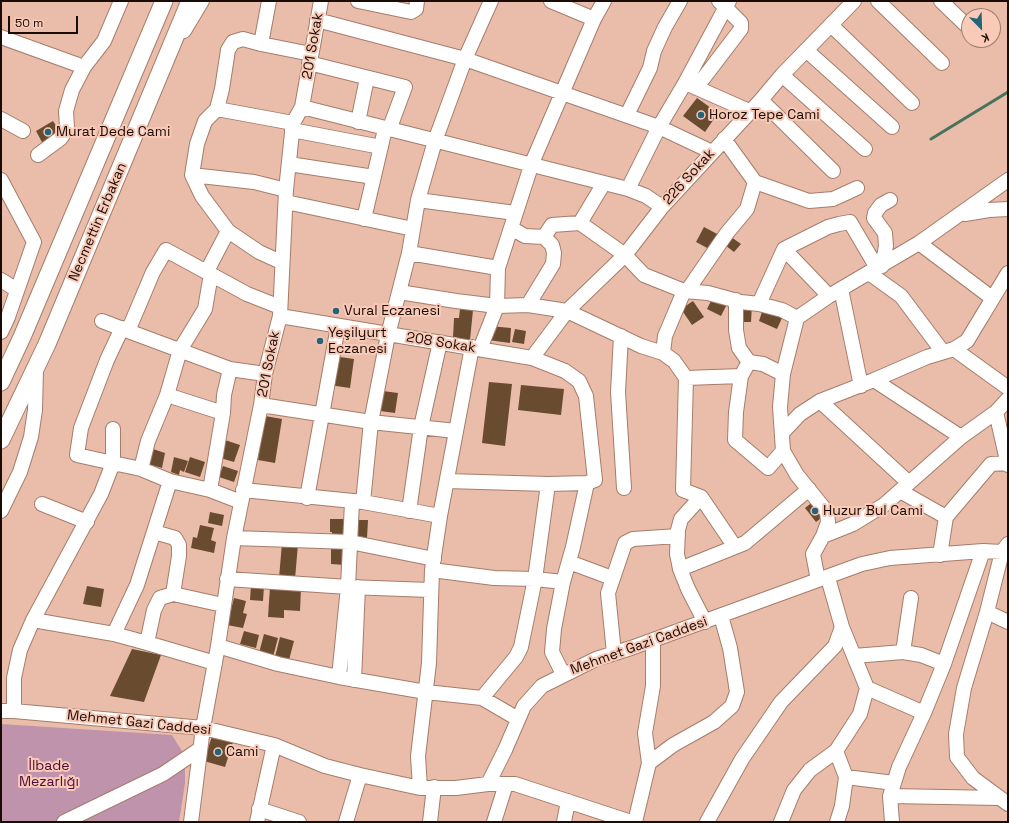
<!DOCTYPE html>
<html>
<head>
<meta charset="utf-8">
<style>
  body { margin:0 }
  #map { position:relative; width:1009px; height:823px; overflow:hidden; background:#eabdaa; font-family:"Space Grotesk",sans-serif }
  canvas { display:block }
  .frame { position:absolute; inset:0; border:2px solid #1a0b05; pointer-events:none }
  .north { position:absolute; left:961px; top:8px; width:40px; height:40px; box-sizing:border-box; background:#f8cab7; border:1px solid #9f7e70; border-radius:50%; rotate:157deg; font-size:11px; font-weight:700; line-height:16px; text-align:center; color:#1a0b05 }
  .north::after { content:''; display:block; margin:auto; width:14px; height:18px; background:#246379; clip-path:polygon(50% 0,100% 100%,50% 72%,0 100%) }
  .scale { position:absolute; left:8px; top:16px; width:70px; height:18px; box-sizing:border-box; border:2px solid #1a0b05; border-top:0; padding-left:5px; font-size:12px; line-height:14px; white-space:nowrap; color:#1a0b05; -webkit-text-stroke:3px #f8cab7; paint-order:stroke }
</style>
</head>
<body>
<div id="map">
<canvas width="1009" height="823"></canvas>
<div class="frame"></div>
<div class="north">K</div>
<div class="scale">50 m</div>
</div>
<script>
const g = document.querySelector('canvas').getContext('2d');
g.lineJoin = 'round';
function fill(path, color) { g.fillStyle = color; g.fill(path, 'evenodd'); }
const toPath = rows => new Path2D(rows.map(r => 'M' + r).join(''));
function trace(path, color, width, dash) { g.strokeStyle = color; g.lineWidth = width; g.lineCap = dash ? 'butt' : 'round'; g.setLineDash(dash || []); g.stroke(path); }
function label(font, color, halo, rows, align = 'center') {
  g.font = font + ' "Space Grotesk",sans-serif'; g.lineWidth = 4; g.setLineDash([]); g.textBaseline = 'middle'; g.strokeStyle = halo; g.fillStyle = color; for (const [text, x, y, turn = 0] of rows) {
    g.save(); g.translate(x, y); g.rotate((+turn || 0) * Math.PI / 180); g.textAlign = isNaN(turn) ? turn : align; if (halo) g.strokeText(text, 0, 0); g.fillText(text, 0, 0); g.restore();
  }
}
const green = toPath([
  [1,724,172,735,185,756,185,783,179,822,1,822]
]);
const stream = toPath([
  [931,139,1008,92]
]);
const building = toPath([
  [697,98,718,113,705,132,683,116],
  [53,121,61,133,43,144,36,131],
  [704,227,719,235,711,250,696,242],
  [727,234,741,244,734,252,721,242],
  [712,299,726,306,721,316,707,309],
  [693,301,704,317,692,325,681,309],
  [741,305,752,305,751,322,740,322],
  [460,309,473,310,470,340,453,338,454,318,459,318],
  [762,312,782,318,777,329,759,321],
  [489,326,511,328,510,343,488,340],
  [515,329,526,331,524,344,512,342],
  [333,356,354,359,350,388,329,385],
  [489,382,512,384,505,446,482,443],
  [521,385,564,389,561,415,518,410],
  [383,391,398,393,395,413,380,411],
  [265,416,282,419,275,463,258,460],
  [222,439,240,445,234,462,217,457],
  [153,449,165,453,162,468,145,463],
  [174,457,188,461,184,472,180,470,179,475,171,472],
  [190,457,205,462,200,477,185,472],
  [223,466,238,471,234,482,219,477],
  [814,501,825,515,816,522,805,508],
  [210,512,224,515,222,526,208,523],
  [330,519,346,519,346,538,332,538,332,532,330,532],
  [358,520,368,520,367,538,358,538],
  [200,525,214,528,211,540,216,542,214,553,191,548,193,537,197,538],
  [282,543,298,544,295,579,279,578],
  [331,546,346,546,345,565,331,564],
  [251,585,264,586,263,601,250,600],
  [87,586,104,589,101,607,83,604],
  [270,587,301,588,300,611,284,610,284,618,268,617],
  [234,598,246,601,243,613,247,614,243,628,227,625],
  [244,631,259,635,256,648,240,644],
  [264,634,278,638,273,657,259,653],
  [280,637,294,641,289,660,275,657],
  [132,649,161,655,144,702,110,696],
  [212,736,233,742,225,767,204,761]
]);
const minor = toPath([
  [269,1,261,44,243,39,233,42,228,50,222,89,217,109,205,121,197,144,192,175,202,196,228,231,259,252,281,262],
  [358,1,411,12,416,9,417,1],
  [551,1,594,19],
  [878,1,942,63],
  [941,1,969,28],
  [317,20,465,59,659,127,712,152],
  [831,25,912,103],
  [184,31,202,1],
  [1,37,84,67],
  [261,44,311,54],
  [806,50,892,127],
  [309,63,405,87,389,130],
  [782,75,865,149],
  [688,84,749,111],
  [696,88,741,29,741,23,719,1],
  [761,100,833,171],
  [302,107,628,189,646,196,662,207],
  [217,109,293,123],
  [627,115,650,68,654,51,665,27,680,1],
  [1,119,23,131],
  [358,122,367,78],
  [292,130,381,147],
  [724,139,755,182,809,201,833,199,857,188],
  [38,155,61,138,67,128,66,111,72,90,84,67,104,41,121,1],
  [289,164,374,177],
  [192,175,254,182,286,190],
  [1,180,34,242,8,317,1,332],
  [628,189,659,127,685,83,729,1],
  [418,200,515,213],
  [286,202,413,229],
  [965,214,989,210,1008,209],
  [364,219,385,129],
  [580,223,604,183],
  [511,228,525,236,544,237,552,225,580,223,625,255,644,275,684,291,708,293,741,302,759,304,782,310,797,318],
  [919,243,992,298],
  [784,249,829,296],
  [409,253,498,268],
  [882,266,886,246,885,233,874,218,875,213,881,205,890,200],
  [207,271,228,231],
  [869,273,901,296,943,352],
  [1,280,17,290],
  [841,289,861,386],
  [687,291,727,233,747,209,755,182],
  [399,292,456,301,497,306,528,305,567,311,641,346,663,353,674,361,686,378,741,376,749,362,763,364,783,374],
  [736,300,736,330,739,348,749,362],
  [759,304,784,249,828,227,839,224,850,222,877,268],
  [528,305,553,264,554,253,552,245,544,237],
  [280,316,532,358,565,371,579,381,586,396,595,480,587,483,548,484,447,481],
  [102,321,128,331],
  [621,336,618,392,624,488],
  [480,349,497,306,498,268,532,163,594,19,604,1],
  [954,349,1008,388],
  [663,353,665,336,684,291],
  [532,358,567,311,625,255,662,207,761,100,782,75,854,1],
  [265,374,230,369,128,331,153,272,166,250,247,294,280,307],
  [741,376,736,412,735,440,768,468,783,451],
  [686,378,683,490,701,497,735,547],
  [874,380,961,437],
  [167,395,180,350,205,309,211,274],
  [820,401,909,483],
  [261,405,371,422,456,431],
  [996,412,1008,465],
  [113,429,113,463,77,455,81,428,107,360,122,328],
  [782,433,800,414,820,401,874,380,927,357,954,349,967,341,1008,273],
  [141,469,148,441,167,395,223,413,224,395,230,369],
  [210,490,223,413],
  [243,490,363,502,440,516],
  [900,491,946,517],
  [701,497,681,519,678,530,677,554,680,569,688,589,705,622],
  [307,498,338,326],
  [363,502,371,422,388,335,409,253,418,200,435,141,465,59,491,1],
  [42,504,87,522],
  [1,511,20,472,31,437,35,410,36,369],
  [409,511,421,427,440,342],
  [154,532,175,538,179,545,179,556,173,594],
  [823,536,853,524,884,505,961,437,996,412,1008,399],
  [234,538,350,542,434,559],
  [1008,544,1002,552,987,612,964,688,956,734,957,757,973,778,1008,804],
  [940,555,946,517,991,464,1008,463],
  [569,562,612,578],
  [680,569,745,543,809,489],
  [432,570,494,578,535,579,563,582],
  [227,579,348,587,430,590],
  [818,580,813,554,823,536,828,522,827,512,797,475,783,451,780,407,783,374,797,318,829,296,919,243,1008,180],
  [987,612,1008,622],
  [33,620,114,634,137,585,170,481],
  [114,634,147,643,154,610,160,598,173,594,223,605],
  [147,643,215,663],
  [218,646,278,664,339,677,426,692,482,698,518,719],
  [903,652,911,598],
  [614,653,608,593,625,543,633,539,678,536],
  [854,656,903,652,921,655,944,664],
  [563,674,552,652,554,629,563,582,573,547,587,483],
  [339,677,348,587,352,502],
  [354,680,358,587],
  [867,688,924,713],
  [482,698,516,657,521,647,535,579,548,484],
  [1,711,14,711,203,728,274,745,325,766,360,775,420,788,456,788,488,784,515,784,631,822],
  [14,711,14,678,20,650,33,620,101,494,113,463,141,469,170,481,210,490,241,502],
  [836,751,846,777,842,806,837,822],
  [649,763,673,745,714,722,732,706,737,692,730,648,721,616],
  [846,777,894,783],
  [488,784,505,750,524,706,542,686,596,659,631,648,862,564,890,558,983,551,1002,552],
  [420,788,418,756,429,663,432,570,440,516,472,347],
  [890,796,999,798],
  [259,809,299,822],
  [64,822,163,774,200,749],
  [191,822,203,728,218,646,234,538,261,405,265,374,280,316,286,190,293,123,302,107,321,1],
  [257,822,274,745],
  [346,822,360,775],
  [430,822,434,787],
  [494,822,506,784],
  [564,822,568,801],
  [635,822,649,763,645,733,653,686,653,640],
  [707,822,742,759,781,702,835,646,842,627,828,578],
  [781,822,794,790,810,770,836,751,860,714,867,688,842,627],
  [892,822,890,796,899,767,924,713,944,664,983,551]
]);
const major = toPath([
  [1,382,22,337,164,1],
  [1,440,47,344,190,1]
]);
const markers = [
  [701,115,4,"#246379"],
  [48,132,4,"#246379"],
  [336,311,4,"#246379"],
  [320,341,4,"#246379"],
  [815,511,4,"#246379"],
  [218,752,4,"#246379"]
];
const streetNames = [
  ["201 Sokak",313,46,-80],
  ["226 Sokak",689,177,-48],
  ["Necmettin Erbakan",98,222,-67],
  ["208 Sokak",441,343,9],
  ["201 Sokak",269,364,-79],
  ["Mehmet Gazi Caddesi",639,646,-20],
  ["Mehmet Gazi Caddesi",139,723,6]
];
const poiNames = [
  ["Horoz Tepe Cami",709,115],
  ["Murat Dede Cami",56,132],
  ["Vural Eczanesi",344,311],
  ["Yeşilyurt",328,333],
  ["Eczanesi",328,349],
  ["Huzur Bul Cami",823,511],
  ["Cami",226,752]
];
const parkNames = [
  ["İlbade",49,766],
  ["Mezarlığı",49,782]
];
fill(green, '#be93ab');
trace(stream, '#47735c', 3);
fill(building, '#694b2f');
trace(minor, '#a67c6a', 16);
trace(major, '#a67c6a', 19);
trace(minor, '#fff', 14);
trace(major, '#fff', 17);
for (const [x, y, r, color] of markers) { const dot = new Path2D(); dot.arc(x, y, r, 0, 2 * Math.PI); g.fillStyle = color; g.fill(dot); trace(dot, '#f8cab7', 1.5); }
label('14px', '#1a0b05', '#f8cab7', streetNames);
label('14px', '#1a0b05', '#f8cab7', poiNames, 'left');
label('14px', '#510a3b', '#f8cab7', parkNames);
</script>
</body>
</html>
